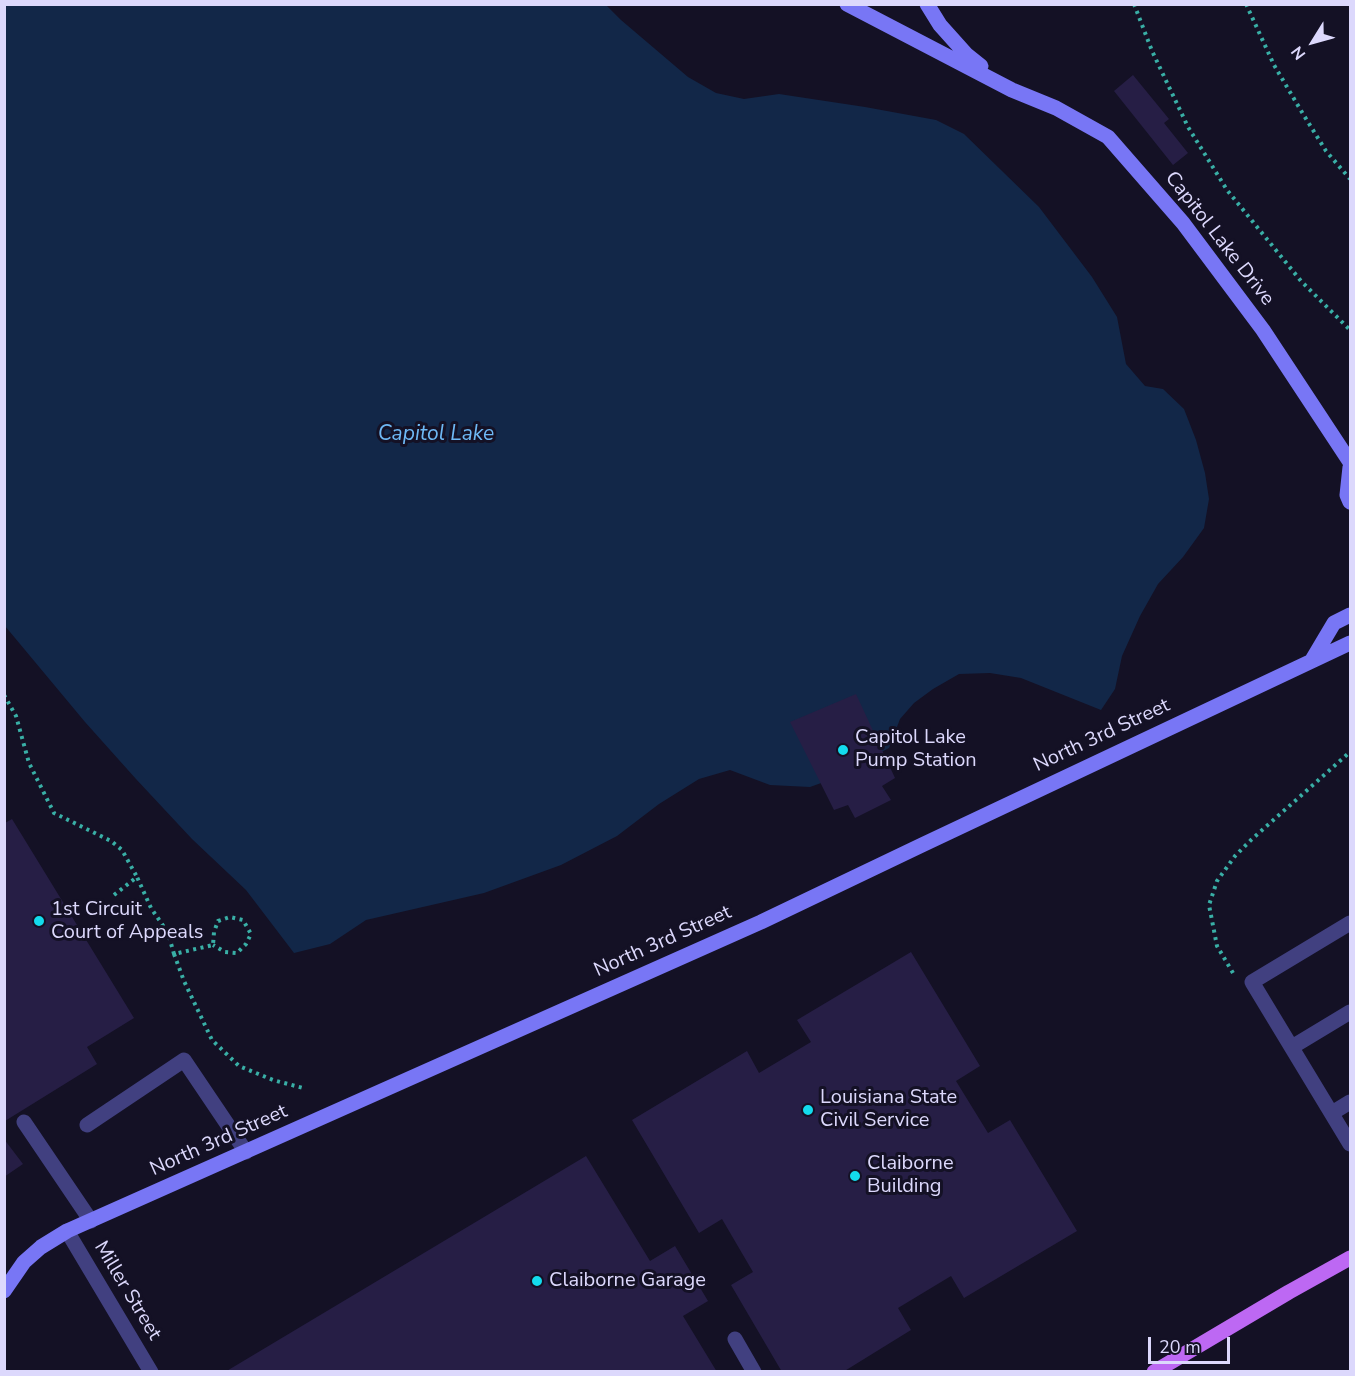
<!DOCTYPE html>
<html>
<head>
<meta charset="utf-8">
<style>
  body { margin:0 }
  #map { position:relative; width:1355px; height:1376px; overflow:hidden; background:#141125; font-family:"Nunito Sans",sans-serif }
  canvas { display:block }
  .frame { position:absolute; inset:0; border:6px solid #dcd8fc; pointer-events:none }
  .north { position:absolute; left:1283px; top:12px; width:60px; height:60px; -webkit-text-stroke:4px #141125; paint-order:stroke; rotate:233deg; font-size:16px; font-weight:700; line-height:24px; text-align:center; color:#dcd8fc }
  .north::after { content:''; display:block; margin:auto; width:21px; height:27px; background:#dcd8fc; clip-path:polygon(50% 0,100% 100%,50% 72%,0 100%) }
  .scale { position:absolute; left:1148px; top:1337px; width:82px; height:27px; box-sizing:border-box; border:3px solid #dcd8fc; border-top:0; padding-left:8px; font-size:18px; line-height:21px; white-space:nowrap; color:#dcd8fc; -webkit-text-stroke:4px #141125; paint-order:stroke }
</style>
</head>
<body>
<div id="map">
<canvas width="1355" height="1376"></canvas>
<div class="frame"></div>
<div class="north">N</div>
<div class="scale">20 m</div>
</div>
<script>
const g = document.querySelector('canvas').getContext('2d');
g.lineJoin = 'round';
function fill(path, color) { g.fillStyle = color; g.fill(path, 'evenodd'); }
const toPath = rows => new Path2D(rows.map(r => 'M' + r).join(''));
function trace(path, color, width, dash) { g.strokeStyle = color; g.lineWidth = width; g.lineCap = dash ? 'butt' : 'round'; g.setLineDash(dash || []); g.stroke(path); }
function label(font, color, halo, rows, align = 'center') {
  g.font = font + ' "Nunito Sans",sans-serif'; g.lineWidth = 6; g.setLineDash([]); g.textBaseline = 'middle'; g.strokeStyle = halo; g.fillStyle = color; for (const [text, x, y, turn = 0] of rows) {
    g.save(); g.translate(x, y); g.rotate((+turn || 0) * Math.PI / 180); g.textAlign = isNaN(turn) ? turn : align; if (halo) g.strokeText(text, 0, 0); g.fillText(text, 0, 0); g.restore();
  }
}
const water = toPath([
  [4,5,606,5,621,20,688,77,716,93,744,99,779,94,865,107,936,120,964,134,1039,207,1092,277,1117,317,1126,364,1145,386,1163,389,1184,409,1196,440,1205,473,1209,499,1204,528,1183,557,1158,584,1140,616,1122,656,1115,689,1101,710,1021,678,990,673,959,674,933,689,914,703,900,719,889,748,824,782,810,787,770,785,730,770,699,779,659,804,617,836,561,865,484,893,366,920,330,944,294,953,246,890,192,839,136,779,85,722,5,626]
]);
const building = toPath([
  [1133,75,1169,119,1164,123,1188,153,1173,165,1114,91],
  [856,694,895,778,882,786,891,800,855,818,848,805,834,810,790,722],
  [12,819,134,1018,87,1047,97,1064,5,1121,5,823],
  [911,952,980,1066,956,1081,988,1133,1010,1120,1077,1231,964,1298,951,1276,898,1308,911,1330,843,1372,782,1372,731,1285,753,1272,722,1219,699,1233,632,1120,747,1051,759,1073,811,1042,797,1020],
  [4,1139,23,1164,4,1177],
  [586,1156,650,1261,675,1246,708,1301,683,1316,717,1372,225,1372]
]);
const path = toPath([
  [1134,4,1152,51,1188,127,1227,190,1301,281,1350,330],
  [1246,4,1274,65,1303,114,1326,151,1350,179],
  [4,695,16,716,29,763,54,813,111,841,122,850,137,877],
  [114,895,137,877,151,908,168,933,174,954,213,945,214,932,218,921,230,917,243,920,251,934,246,944,237,953,225,952,213,945],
  [174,954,184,981,212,1040,239,1066,273,1080,303,1088],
  [1233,973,1217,946,1209,905,1217,881,1235,856,1251,840,1350,752]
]);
const lane = toPath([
  [1350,923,1252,982,1350,1144],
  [1292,1047,1350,1012],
  [1332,1113,1350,1102],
  [24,1122,91,1221],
  [87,1125,184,1060,246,1152],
  [67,1231,151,1372],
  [735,1339,754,1372]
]);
const secondary = toPath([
  [847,4,1012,90,1056,108,1108,137,1183,223,1263,330,1350,462],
  [927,4,940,25,966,54,981,66],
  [1350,467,1347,495,1350,502],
  [1312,660,1334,623,1350,615],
  [4,1291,24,1262,41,1247,67,1231,761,922,922,845,1350,643]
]);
const primary = toPath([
  [1154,1372,1289,1292,1350,1258]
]);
const markers = [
  [843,750,6,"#13dbed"],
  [39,921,6,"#13dbed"],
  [808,1110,6,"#13dbed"],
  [855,1176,6,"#13dbed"],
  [537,1281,6,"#13dbed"]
];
const streetNames = [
  ["Capitol Lake Drive",1219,239,52],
  ["North 3rd Street",1102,736,-25],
  ["North 3rd Street",663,942,-24],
  ["North 3rd Street",219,1141,-24],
  ["Miller Street",127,1291,59]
];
const poiNames = [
  ["Capitol Lake",855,738],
  ["Pump Station",855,761],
  ["1st Circuit",51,910],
  ["Court of Appeals",51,933],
  ["Louisiana State",820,1098],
  ["Civil Service",820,1121],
  ["Claiborne",867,1164],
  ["Building",867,1187],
  ["Claiborne Garage",549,1281]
];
const waterNames = [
  ["Capitol Lake",436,435]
];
fill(water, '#122748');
fill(building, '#261e45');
trace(path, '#39afa6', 4, [3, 4.5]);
trace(lane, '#414080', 15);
trace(secondary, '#7876f5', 15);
trace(primary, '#bd68f3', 15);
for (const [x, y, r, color] of markers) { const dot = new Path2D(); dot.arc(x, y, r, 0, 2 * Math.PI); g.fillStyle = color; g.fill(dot); trace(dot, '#141125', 2); }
label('20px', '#dcd8fc', '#141125', streetNames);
label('20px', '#dcd8fc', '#141125', poiNames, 'left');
label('italic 21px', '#6eb8f4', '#141125', waterNames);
</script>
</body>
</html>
